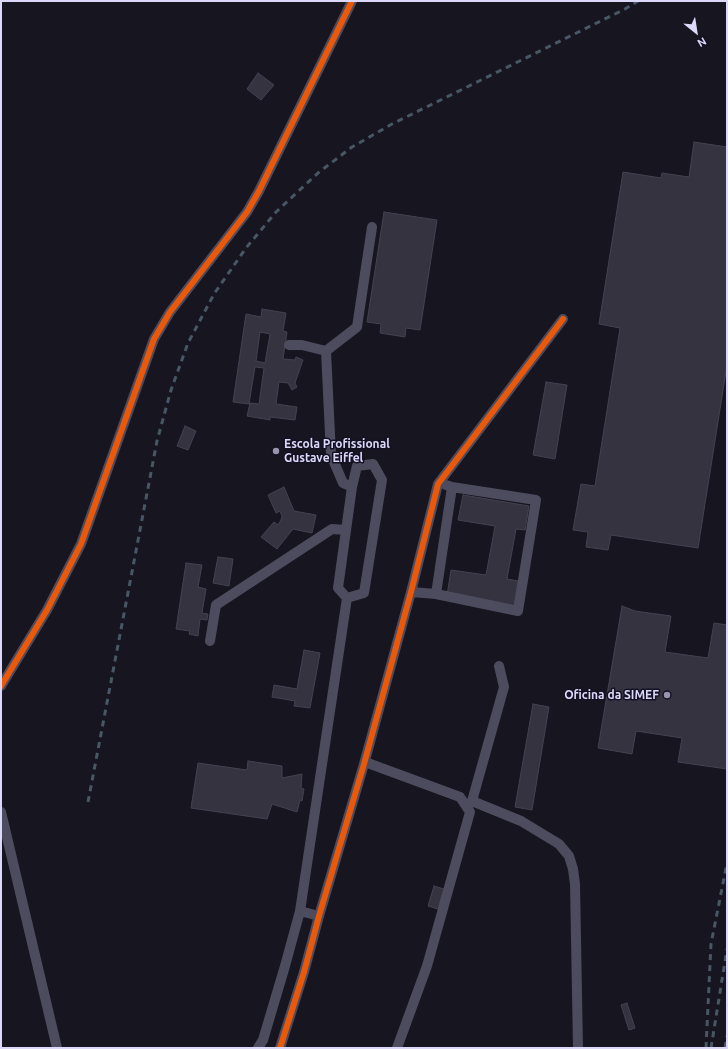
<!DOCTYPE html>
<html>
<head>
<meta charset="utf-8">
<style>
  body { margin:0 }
  #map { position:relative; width:728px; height:1049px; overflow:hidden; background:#17151f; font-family:Ubuntu,sans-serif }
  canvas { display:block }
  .frame { position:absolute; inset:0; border:2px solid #dcd8fa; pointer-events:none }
  .north { position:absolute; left:676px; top:12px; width:40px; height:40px; -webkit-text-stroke:3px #141123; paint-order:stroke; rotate:150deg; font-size:11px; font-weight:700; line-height:16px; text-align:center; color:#dcd8fa }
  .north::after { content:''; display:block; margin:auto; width:14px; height:18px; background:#dcd8fa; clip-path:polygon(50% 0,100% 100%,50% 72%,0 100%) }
</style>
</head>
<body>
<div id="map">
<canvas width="728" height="1049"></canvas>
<div class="frame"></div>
<div class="north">N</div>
</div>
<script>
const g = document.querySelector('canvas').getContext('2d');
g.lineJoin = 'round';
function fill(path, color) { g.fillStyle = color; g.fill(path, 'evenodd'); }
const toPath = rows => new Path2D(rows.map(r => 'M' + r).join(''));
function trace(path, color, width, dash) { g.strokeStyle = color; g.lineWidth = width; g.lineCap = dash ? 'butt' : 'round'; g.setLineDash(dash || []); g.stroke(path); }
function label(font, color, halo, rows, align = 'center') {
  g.font = font + ' Ubuntu,sans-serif'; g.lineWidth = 3; g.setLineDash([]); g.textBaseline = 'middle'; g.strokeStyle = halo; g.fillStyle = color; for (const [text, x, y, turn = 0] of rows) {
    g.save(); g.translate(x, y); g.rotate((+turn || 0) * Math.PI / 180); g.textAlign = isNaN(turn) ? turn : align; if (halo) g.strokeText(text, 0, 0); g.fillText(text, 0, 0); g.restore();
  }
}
const building = toPath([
  [258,73,274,85,261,100,247,89,258,73],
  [694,142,727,147,727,365,698,548,611,535,608,550,586,547,588,532,573,530,581,484,595,486,620,328,599,324,623,172,661,178,662,173,689,177,694,142],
  [384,212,437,220,420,330,406,328,405,337,380,333,381,324,367,322,384,212],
  [262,309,286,313,283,331,287,332,283,359,295,360,296,357,303,360,295,383,297,387,292,390,288,383,279,382,276,404,297,407,295,420,270,417,270,420,247,416,250,403,259,404,264,368,255,367,249,404,233,402,246,314,261,317,262,309],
  [260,332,270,334,265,363,256,361,260,332],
  [546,382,567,385,555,459,533,455,546,382],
  [185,426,196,431,188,450,177,446,185,426],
  [284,487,294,511,316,515,312,533,293,529,277,549,261,537,274,522,278,525,281,520,282,516,280,511,276,513,268,495,284,487],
  [463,495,529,506,525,530,516,529,507,579,518,581,514,606,447,595,451,570,486,575,495,526,458,520,463,495],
  [218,557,233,559,229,586,213,583,218,557],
  [186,563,202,565,198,587,206,589,202,613,208,614,207,620,200,619,198,636,189,634,190,631,176,629,186,563],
  [622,606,635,611,671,616,665,652,708,658,714,623,727,625,727,769,678,762,682,738,636,731,632,754,598,748,622,606],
  [304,650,320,653,310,708,294,706,295,701,272,697,274,685,297,689,304,650],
  [533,704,549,707,532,810,515,807,533,704],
  [248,761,282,766,282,778,302,774,301,788,304,789,302,801,300,800,297,812,272,804,267,819,191,808,198,763,247,770,248,761],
  [434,886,444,889,438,909,428,906,434,886],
  [627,1003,635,1028,629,1030,621,1005,627,1003]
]);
const minor = toPath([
  [289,345,302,345,326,351],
  [373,464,382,480,364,593,347,598,338,588,352,487,357,466,373,464],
  [352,487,343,483,331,455,326,351,357,327,372,227],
  [411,592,436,594,452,487,446,485],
  [436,594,518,611,536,500,452,487],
  [210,641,216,605,332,529,346,530],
  [1,686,47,610,81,544,154,339,170,312,247,212,259,191,352,1],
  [365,762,460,797,470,812,427,966,397,1048],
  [472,801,504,687,499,666],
  [467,807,472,801,521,821,559,844,569,856,573,869,575,884,578,1048],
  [1,812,57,1048],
  [300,911,347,598],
  [258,1048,263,1040,285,966,300,911,319,916],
  [280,1048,304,972,319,916,364,764,411,592,438,484,563,319]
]);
const rail = toPath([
  [88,802,157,441,171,390,188,343,214,294,246,248,276,212,318,173,352,147,392,124,625,9,638,1],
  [706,1048,711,944,727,863],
  [711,1048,727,949],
  [725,1048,727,1036]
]);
const cycleway = toPath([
  [1,686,47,610,81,544,154,339,170,312,247,212,259,191,352,1],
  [280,1048,304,972,319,916,364,764,411,592,438,484,563,319]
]);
const markers = [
  [276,451,4,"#9794ad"],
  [667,695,4,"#9794ad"]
];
const poiNames = [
  ["Escola Profissional",284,444],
  ["Gustave Eiffel",284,458],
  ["Oficina da SIMEF",659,695,"right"]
];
fill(building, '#363341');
trace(building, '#444152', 1);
trace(minor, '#4d4b5e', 10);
trace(rail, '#475765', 3, [6, 5]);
trace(cycleway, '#e8590c', 6);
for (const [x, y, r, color] of markers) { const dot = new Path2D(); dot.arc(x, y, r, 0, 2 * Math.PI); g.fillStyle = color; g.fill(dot); trace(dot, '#141123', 1.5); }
label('bold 12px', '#dcd8fa', '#141123', poiNames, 'left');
</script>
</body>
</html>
